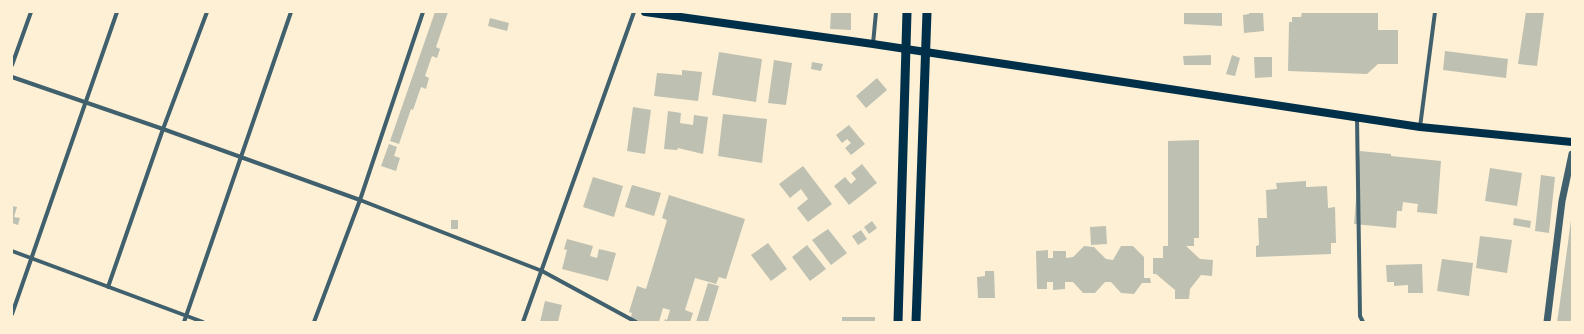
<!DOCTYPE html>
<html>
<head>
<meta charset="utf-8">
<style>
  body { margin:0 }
  #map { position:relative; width:1584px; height:334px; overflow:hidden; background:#fdf0d5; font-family:Rubik,sans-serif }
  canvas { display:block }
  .frame { position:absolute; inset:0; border:13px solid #fdf0d5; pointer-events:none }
</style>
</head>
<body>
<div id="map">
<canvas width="1584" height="334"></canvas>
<div class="frame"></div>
</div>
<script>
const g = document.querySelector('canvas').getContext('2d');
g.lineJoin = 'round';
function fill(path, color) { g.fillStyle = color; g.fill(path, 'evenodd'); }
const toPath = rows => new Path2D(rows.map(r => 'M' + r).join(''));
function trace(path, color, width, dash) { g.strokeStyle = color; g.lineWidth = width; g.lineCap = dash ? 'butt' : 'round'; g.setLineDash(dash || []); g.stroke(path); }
const building = toPath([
  [435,12,448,12,436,47,440,49,437,58,432,56,425,76,429,78,426,89,421,87,413,110,411,109,399,144,390,141],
  [831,12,851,12,851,30,830,29],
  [1184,12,1222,13,1222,26,1184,24],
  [1249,12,1263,12,1264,31,1244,33,1243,15,1249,14],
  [1302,12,1378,12,1378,30,1398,30,1398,64,1378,64,1367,74,1288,71,1289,22,1292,22,1292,17,1301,17],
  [1526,12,1544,13,1537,66,1518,64],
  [490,18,509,23,507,31,488,26],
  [1445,51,1508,59,1506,78,1443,70],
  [719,52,762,59,756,102,712,95],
  [1211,55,1211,65,1184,65,1183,56],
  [1232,55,1240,58,1235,76,1226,74],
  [1254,57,1272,57,1272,77,1255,78],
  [774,60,792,63,786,105,768,103],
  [812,62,823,64,821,71,811,69],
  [682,70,702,72,698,101,654,96,657,73,682,75],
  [877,78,887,90,866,108,856,96],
  [633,107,651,110,645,154,627,151],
  [668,111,681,113,680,123,693,125,694,115,708,117,703,154,678,148,677,150,664,149],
  [723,114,767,119,762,163,718,156],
  [849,125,865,144,851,155,845,148,851,143,847,139,842,143,836,135],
  [1199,140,1199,238,1194,238,1194,246,1186,246,1200,259,1213,260,1212,276,1201,275,1190,289,1189,299,1175,299,1175,290,1156,274,1153,274,1153,258,1163,258,1163,246,1168,246,1168,141],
  [389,144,397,147,394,156,400,158,396,171,381,166],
  [1360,151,1391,154,1391,156,1441,161,1437,214,1417,212,1418,204,1403,202,1402,211,1397,211,1396,228,1354,224],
  [862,164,877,183,849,205,834,186,845,177,851,184,856,179,851,173],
  [803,166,832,204,808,222,797,208,808,199,801,189,790,198,779,184],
  [1490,168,1522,173,1517,206,1485,201],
  [1541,175,1555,177,1549,233,1535,231],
  [593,177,623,186,614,217,583,207],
  [1306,181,1306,187,1327,186,1328,208,1335,207,1336,243,1331,243,1331,254,1256,257,1256,246,1259,245,1258,218,1267,218,1266,190,1277,189,1276,183],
  [632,185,661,193,654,216,625,207],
  [669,195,745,219,726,279,719,277,716,284,695,278,685,310,693,313,690,322,664,322,665,319,667,320,670,310,663,308,659,322,637,322,630,320,632,313,629,312,637,286,646,289,667,220,662,218],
  [12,206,17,207,14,217,20,218,18,225,12,223],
  [1514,218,1531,221,1530,228,1513,225],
  [451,220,458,220,458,229,451,229],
  [1571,220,1572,322,1557,322,1560,302],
  [872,221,877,228,869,234,864,227],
  [1106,226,1107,244,1091,245,1090,227],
  [828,229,847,253,831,265,812,240],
  [861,230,867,239,858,245,852,236],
  [1480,236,1512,240,1507,273,1476,268],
  [567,239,593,246,590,256,597,258,599,249,616,253,608,281,562,269,567,250,564,249],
  [768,243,787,269,771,281,751,255],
  [807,245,826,269,810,281,792,257],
  [1084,246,1094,247,1106,259,1113,260,1121,246,1133,246,1144,257,1144,278,1150,278,1151,283,1142,283,1134,294,1121,293,1111,282,1105,282,1095,293,1083,293,1073,282,1065,282,1065,289,1053,290,1053,282,1047,282,1047,289,1037,289,1036,251,1048,250,1048,258,1053,258,1053,251,1066,251,1066,258,1073,257],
  [1442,259,1473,263,1469,296,1437,291],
  [1422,264,1423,293,1408,293,1408,285,1394,286,1394,282,1387,282,1386,265],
  [985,271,994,271,995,298,978,298,977,277,985,276],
  [708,283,719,286,708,322,696,322],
  [545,301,562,305,558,322,540,322],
  [842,317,875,317,875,322,842,322]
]);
const minor = toPath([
  [873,44,876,12],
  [12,65,31,12],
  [12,77,163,129,360,200,542,271,636,322],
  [1357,118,1360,316,1363,322],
  [1420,127,1435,12],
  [12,251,203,322],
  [108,287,163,129,207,12],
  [12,314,117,12],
  [184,322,291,12],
  [314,322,360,200,423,12],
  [523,322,634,12]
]);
const tertiary = toPath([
  [1547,322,1562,201,1572,154]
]);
const secondary = toPath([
  [645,12,873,44,1420,127,1572,142]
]);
const primary = toPath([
  [898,322,907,12],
  [916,322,927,12]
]);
fill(building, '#bec0b2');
trace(minor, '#3f606c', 4);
trace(tertiary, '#3f606c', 7);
trace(secondary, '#003049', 8);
trace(primary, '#003049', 9);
</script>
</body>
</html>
